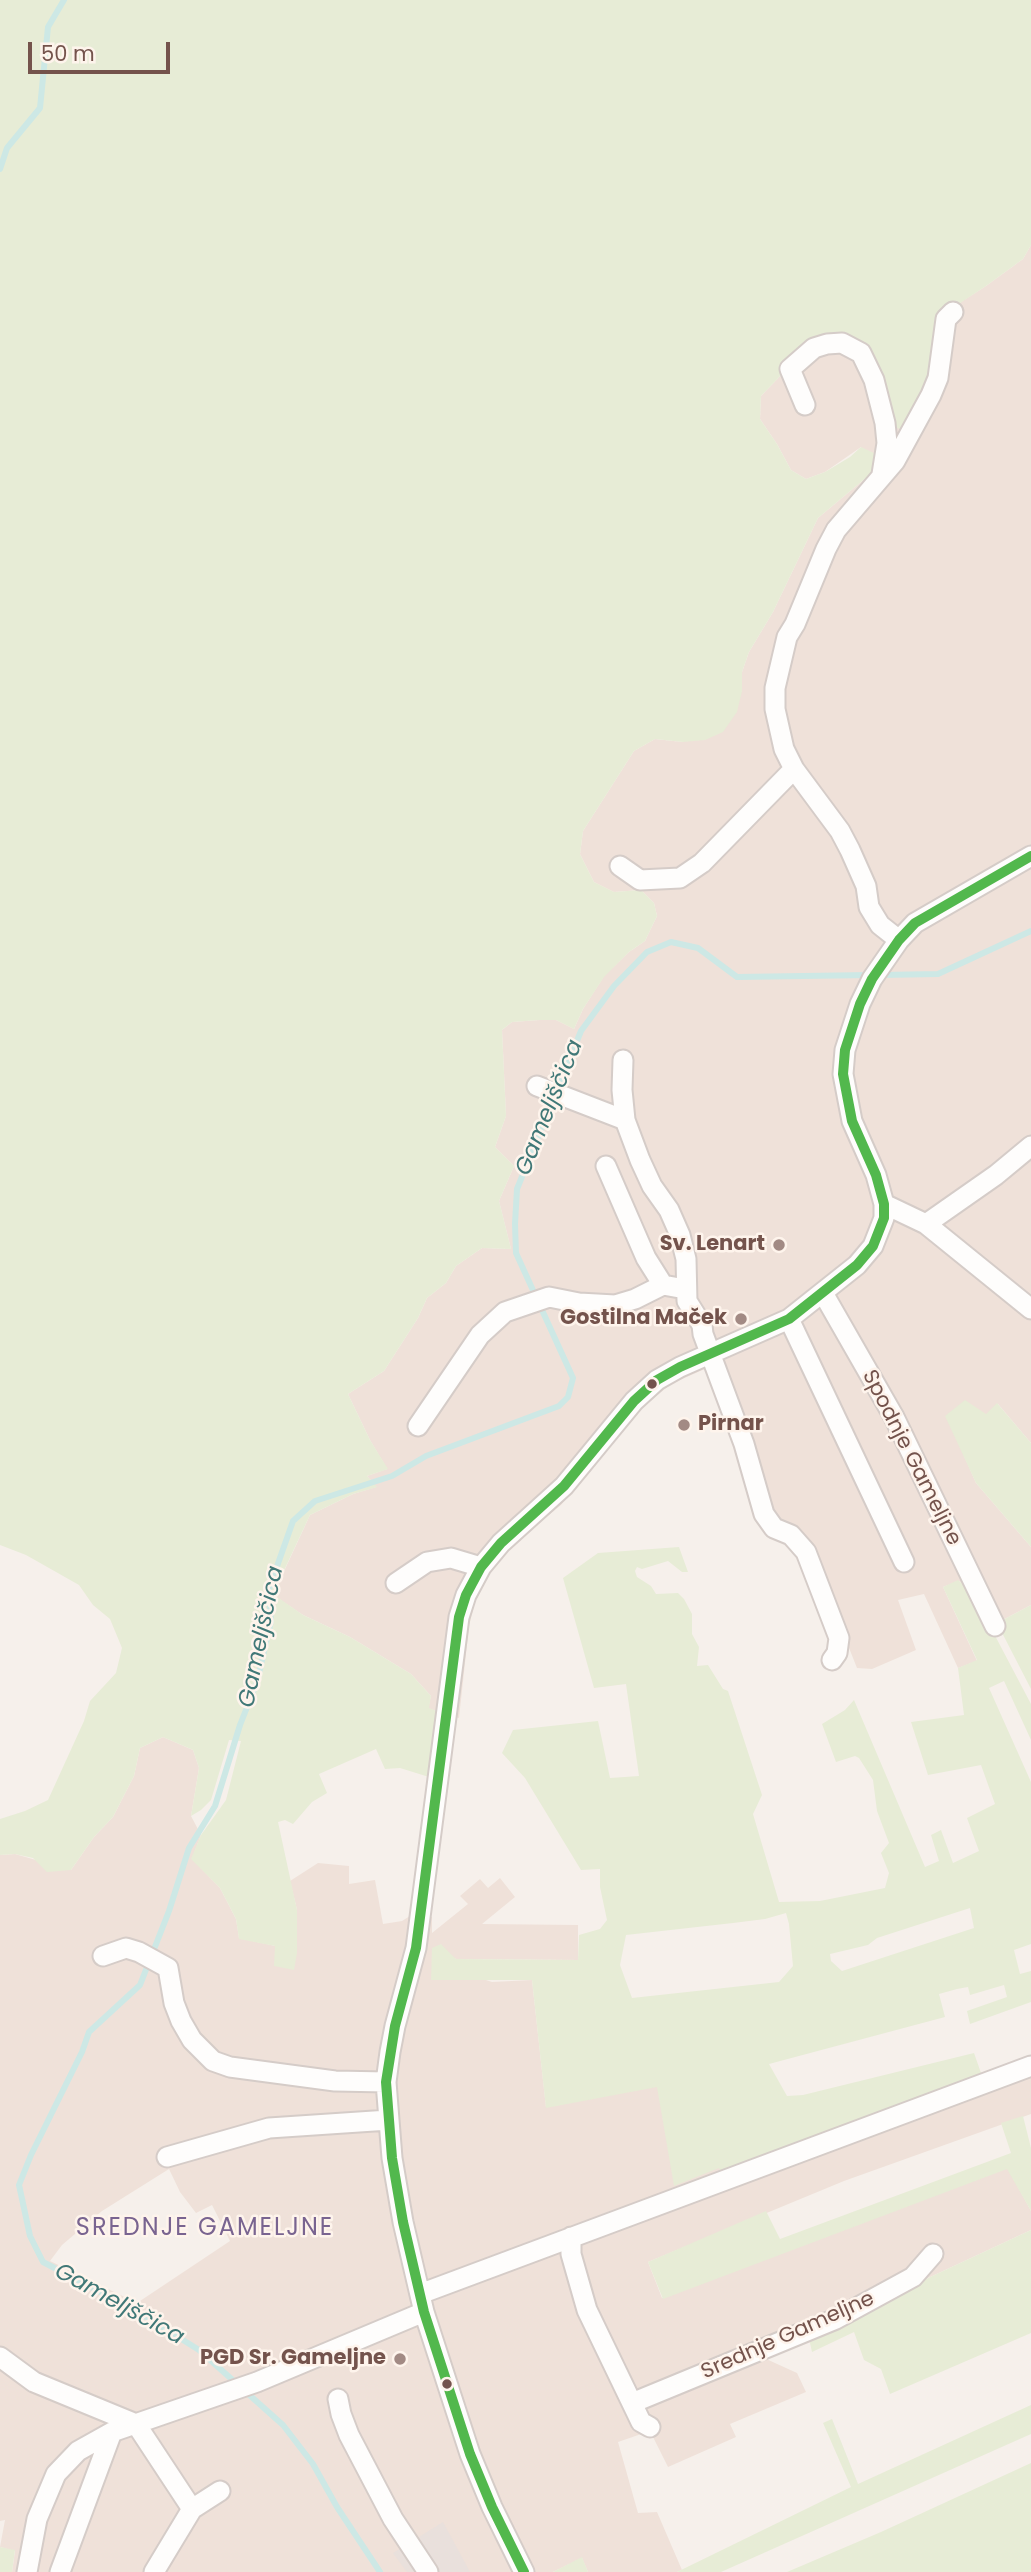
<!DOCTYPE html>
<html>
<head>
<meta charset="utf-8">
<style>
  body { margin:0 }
  #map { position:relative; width:1031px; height:2572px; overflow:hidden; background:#f6f0eb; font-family:Poppins,sans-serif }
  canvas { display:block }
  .scale { position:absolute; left:28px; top:42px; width:142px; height:32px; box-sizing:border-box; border:4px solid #74534c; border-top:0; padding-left:9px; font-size:21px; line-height:24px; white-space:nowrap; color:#74534c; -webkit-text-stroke:5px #fef4ec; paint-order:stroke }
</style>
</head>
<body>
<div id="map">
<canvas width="1031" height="2572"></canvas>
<div class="scale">50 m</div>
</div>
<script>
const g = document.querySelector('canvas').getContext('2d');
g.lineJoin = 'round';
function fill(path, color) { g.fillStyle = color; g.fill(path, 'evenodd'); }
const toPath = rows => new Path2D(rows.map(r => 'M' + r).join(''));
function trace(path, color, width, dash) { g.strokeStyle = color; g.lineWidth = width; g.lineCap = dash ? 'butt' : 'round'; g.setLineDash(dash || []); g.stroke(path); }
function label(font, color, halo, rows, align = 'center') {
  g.font = font + ' Poppins,sans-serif'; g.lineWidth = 5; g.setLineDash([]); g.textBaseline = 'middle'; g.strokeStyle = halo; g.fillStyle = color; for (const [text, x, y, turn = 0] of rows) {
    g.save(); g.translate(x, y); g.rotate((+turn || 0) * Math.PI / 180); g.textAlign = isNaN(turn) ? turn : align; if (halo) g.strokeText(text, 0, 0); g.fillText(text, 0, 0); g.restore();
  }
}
const residential = toPath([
  [1031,245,1031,1443,998,1404,962,1451,976,1483,1031,1547,1031,1605,997,1623,972,1592,959,1581,943,1587,977,1661,958,1668,924,1594,898,1600,916,1650,872,1669,857,1668,810,1550,773,1520,707,1368,671,1384,644,1406,561,1505,515,1543,495,1564,475,1602,469,1626,459,1718,439,1712,428,1708,431,1696,411,1674,350,1637,303,1615,273,1595,310,1515,353,1494,376,1487,367,1476,387,1469,370,1440,348,1394,384,1371,418,1318,427,1298,446,1283,456,1266,482,1248,511,1249,499,1201,514,1166,495,1147,506,1116,502,1030,512,1022,539,1020,556,1020,574,1029,583,1009,604,976,629,952,645,941,657,916,654,903,641,890,614,892,594,882,580,854,583,831,634,751,655,739,683,742,742,691,742,672,749,652,773,612,818,518,867,477,861,447,825,472,806,479,791,470,777,444,760,419,761,396,809,346,821,340,932,375,933,340,945,312,986,286,1023,259],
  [163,1737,193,1750,199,1768,191,1816,201,1835,192,1859,220,1888,236,1919,239,1938,275,1946,296,1927,297,1910,290,1881,318,1863,349,1866,349,1884,375,1880,383,1924,402,1921,410,1916,432,1917,432,1933,468,1904,460,1896,480,1879,488,1888,500,1878,515,1897,482,1924,578,1925,578,1960,456,1959,433,1948,432,1962,492,1982,532,1980,546,2107,658,2086,720,2168,736,2169,981,2073,1031,2072,1031,2114,844,2181,648,2262,662,2298,1008,2168,1031,2211,1031,2230,808,2334,764,2358,797,2373,806,2392,730,2424,736,2437,668,2467,650,2431,618,2442,638,2513,657,2512,682,2570,677,2572,588,2572,582,2558,553,2572,12,2572,15,2551,0,2547,5,2520,0,2521,0,1855,15,1854,71,1870,94,1837,113,1817,134,1776,140,1748],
  [169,2169,180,2192,196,2213,212,2205,230,2241,137,2303,50,2261,62,2245,102,2211]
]);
const industrial = toPath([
  [443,2522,470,2572,407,2572,393,2553]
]);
const green = toPath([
  [0,0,1031,0,1031,245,1023,259,986,286,945,313,933,340,932,375,904,431,891,425,865,351,809,346,761,396,760,419,777,444,791,470,806,479,825,472,850,457,861,447,876,454,875,467,867,477,818,518,773,612,749,652,742,672,742,691,737,712,723,732,705,740,683,742,655,739,634,751,583,831,580,854,594,882,614,892,641,890,654,903,657,916,645,941,629,952,604,977,583,1009,574,1029,556,1020,539,1020,512,1022,502,1030,506,1116,495,1147,514,1166,499,1201,511,1249,482,1248,456,1266,446,1283,427,1298,418,1318,384,1371,348,1394,370,1440,388,1469,367,1476,377,1487,353,1494,310,1515,273,1594,303,1615,350,1637,411,1674,431,1696,429,1708,439,1712,429,1777,400,1768,385,1769,376,1749,319,1774,327,1793,312,1802,293,1824,285,1820,278,1822,297,1910,297,1953,294,1970,274,1966,275,1946,239,1939,236,1919,220,1888,191,1859,201,1835,226,1800,241,1741,229,1740,211,1800,201,1810,191,1816,199,1768,193,1750,163,1737,140,1748,134,1776,113,1817,94,1837,71,1870,47,1872,33,1858,15,1854,0,1855,0,1819,25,1811,48,1800,84,1721,90,1701,116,1673,122,1648,110,1619,93,1605,79,1585,26,1555,0,1545],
  [965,1400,986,1414,997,1403,1031,1443,1031,1547,976,1483,945,1416],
  [679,1547,688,1572,682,1572,668,1561,642,1569,637,1567,635,1571,637,1577,651,1586,656,1594,678,1593,684,1599,692,1614,692,1634,699,1647,697,1666,708,1665,723,1689,728,1691,762,1795,753,1814,779,1902,820,1901,885,1888,889,1873,881,1853,889,1843,877,1811,873,1780,859,1758,855,1756,836,1762,822,1724,845,1710,854,1700,925,1867,939,1861,931,1835,941,1830,953,1863,979,1851,967,1818,995,1804,981,1765,928,1775,911,1722,964,1715,958,1668,977,1660,943,1587,958,1580,972,1592,1031,1704,1031,1740,1004,1681,989,1688,1031,1782,1031,1944,1014,1950,1020,1974,1031,1971,1031,2002,970,2024,967,2011,1007,1997,1004,1985,970,1995,968,1987,957,1989,939,1994,945,2017,769,2064,787,2096,803,2095,974,2053,981,2073,736,2169,722,2174,719,2168,674,2186,657,2087,546,2108,532,1980,431,1980,432,1948,441,1944,456,1959,578,1960,579,1935,600,1929,607,1920,600,1887,600,1869,581,1870,525,1778,502,1753,513,1730,598,1721,610,1778,639,1776,626,1684,594,1688,563,1578,598,1553],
  [970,1908,974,1928,842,1971,831,1961,830,1954,868,1945,877,1938],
  [786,1913,789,1924,793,1966,779,1982,632,1998,620,1965,626,1935,733,1923,765,1919],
  [1031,1605,1031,1689,997,1623],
  [1023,2116,1031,2148,1031,2211,1007,2169,663,2299,648,2262,766,2211,780,2239,1011,2153,1001,2123],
  [1031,2230,1031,2333,890,2394,881,2369,864,2360,854,2332,812,2352,808,2334],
  [1031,2405,1031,2434,1004,2446,721,2572,677,2572,851,2487,823,2423,832,2419,858,2484],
  [1031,2463,1031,2572,787,2572,881,2532],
  [0,2547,15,2550,12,2572,0,2572],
  [582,2557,588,2572,553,2572]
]);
const stream = toPath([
  [0,169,7,148,40,108,48,27,64,0],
  [881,975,938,974,1031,931],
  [380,2572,337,2507,313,2464,283,2425,199,2350,135,2310,43,2262,30,2236,19,2185,31,2155,82,2052,89,2032,140,1985,169,1911,189,1848,215,1806,240,1725,257,1682,271,1621,269,1589,293,1521,315,1501,392,1476,426,1456,559,1406,568,1397,573,1378,516,1253,515,1224,517,1189,581,1031,614,986,647,952,671,942,698,948,737,977,870,975]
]);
const minor = toPath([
  [805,405,790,369,814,348,827,344,842,343,861,353,874,380,885,423,887,443,882,474],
  [620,866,640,880,680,878,702,863,794,769],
  [899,940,880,925,869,907,866,886,850,850,840,831,794,769,784,749,775,709,775,688,787,637,795,624,826,549,836,530,895,461,931,395,938,378,946,319,953,312],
  [623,1060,622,1090,625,1120,640,1160,652,1186,669,1210,680,1235,686,1259,687,1301,702,1325,703,1334,744,1444,764,1514,774,1528,791,1535,806,1552,839,1638,837,1653,832,1660],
  [537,1086,625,1120],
  [606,1166,646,1258,663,1285],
  [884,1204,926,1224,1031,1309],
  [926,1224,996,1175,1031,1146],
  [823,1293,894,1417,995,1626],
  [789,1319,904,1562],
  [418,1426,480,1335,505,1312,549,1297,579,1303,615,1305,635,1299,663,1285,685,1289],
  [396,1583,427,1562,451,1558,481,1567],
  [103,1956,126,1948,139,1952,168,1968,174,2003,181,2021,192,2040,213,2061,230,2067,335,2081,386,2082],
  [167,2157,269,2128,389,2120],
  [571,2237,571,2254,587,2310,641,2422,650,2427],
  [420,2294,1031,2066],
  [0,2357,34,2382,136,2424,192,2509],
  [338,2399,341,2414,349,2435,393,2519,428,2572],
  [632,2403,836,2319,913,2277,933,2254],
  [27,2572,37,2519,56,2474,78,2451,112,2432,257,2382,424,2312],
  [60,2572,112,2432],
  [154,2572,192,2509,220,2491],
  [524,2572,492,2507,470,2454,424,2312,403,2222,392,2158,386,2082,390,2052,395,2026,416,1948,459,1617,466,1595,481,1567,501,1543,564,1486,634,1401,657,1380,680,1367,789,1319,857,1265,873,1246,884,1218,884,1204,876,1175,852,1121,843,1074,845,1050,860,1004,872,979,899,940,915,923,1031,856]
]);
const bus1 = toPath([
  [524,2572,492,2507,470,2454,424,2312,403,2222,392,2158,386,2082,395,2026,416,1948,459,1617,466,1595,481,1567,501,1543,564,1486,634,1401,657,1380,680,1367,789,1319,857,1265,873,1246,884,1218,884,1204,876,1175,852,1121,843,1074,845,1050,860,1004,872,979,899,940,915,923,1031,856]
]);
const markers = [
  [779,1245,7,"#a28a84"],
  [741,1319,7,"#a28a84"],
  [652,1384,6,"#74534c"],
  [684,1425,7,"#a28a84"],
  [400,2359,7,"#a28a84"],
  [447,2384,6,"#74534c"]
];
const poiNames = [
  ["Sv. Lenart",765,1245],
  ["Gostilna Maček",727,1319],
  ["Pirnar",698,1425,"left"],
  ["PGD Sr. Gameljne",386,2359]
];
const streetNames = [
  ["Spodnje Gameljne",911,1458,63],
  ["Srednje Gameljne",788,2336,-24]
];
const waterNames = [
  ["Gameljščica",550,1108,-68],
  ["Gameljščica",262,1637,-78],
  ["Gameljščica",119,2305,29]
];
const quarterNames = [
  ["SREDNJE GAMELJNE",205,2229]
];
fill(residential, '#efe1d9');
fill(industrial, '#e9e0dc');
fill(green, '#e7ecd6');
trace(stream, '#cde8e5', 6);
trace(minor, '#d5ccc8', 23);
trace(minor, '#fefdfc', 19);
trace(bus1, '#52b84d', 10);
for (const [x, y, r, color] of markers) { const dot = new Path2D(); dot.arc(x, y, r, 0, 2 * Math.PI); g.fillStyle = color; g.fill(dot); trace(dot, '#fef4ec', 2.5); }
label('bold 21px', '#74534c', '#fef4ec', poiNames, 'right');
label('21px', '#74534c', '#fef4ec', streetNames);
label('italic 23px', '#407877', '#fef4ec', waterNames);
g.letterSpacing = '2px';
label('24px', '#796490', '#fef4ec', quarterNames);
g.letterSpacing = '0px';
</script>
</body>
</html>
